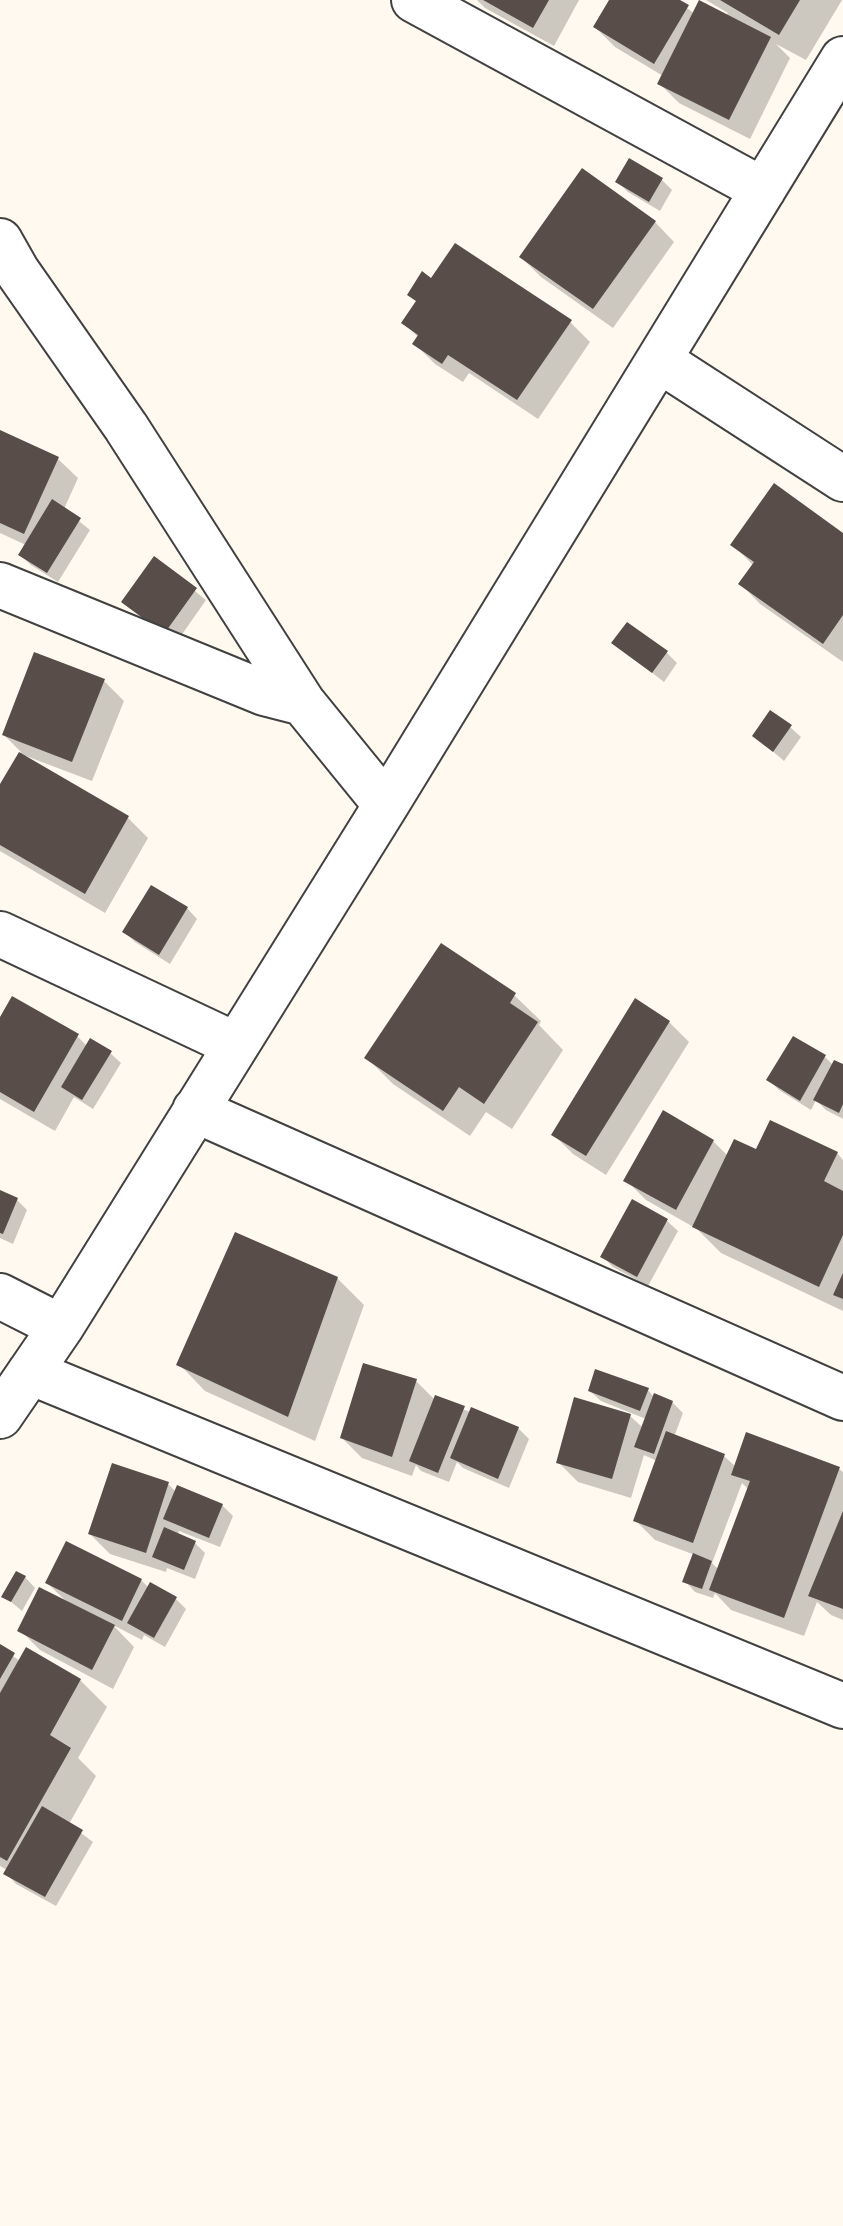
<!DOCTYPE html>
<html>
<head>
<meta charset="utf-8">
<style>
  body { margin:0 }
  canvas { display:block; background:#fff9ef }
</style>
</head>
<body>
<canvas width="843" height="2226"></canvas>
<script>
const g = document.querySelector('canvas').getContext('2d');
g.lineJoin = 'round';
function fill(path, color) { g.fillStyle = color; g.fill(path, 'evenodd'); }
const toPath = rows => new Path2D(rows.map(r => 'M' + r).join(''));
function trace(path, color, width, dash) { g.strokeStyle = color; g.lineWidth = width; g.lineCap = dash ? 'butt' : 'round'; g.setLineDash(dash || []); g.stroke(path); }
const shadow = toPath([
  [477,0,579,0,554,46,485,8],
  [612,0,676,0,695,14,726,16,728,13,706,0,842,0,806,60,776,44,790,58,750,139,679,103,659,83,663,76,615,47,595,27],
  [630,161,662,180,672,190,660,211,628,192,618,182],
  [655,222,674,242,613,328,541,277,521,257],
  [431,281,570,322,590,342,538,419,469,373,463,382,435,364,415,344,419,338,404,323,417,302,409,295],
  [0,432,58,459,78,478,64,509,90,530,58,582,31,565,20,555,26,545,0,533],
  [843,535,843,662,760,604,741,584,754,566,733,545],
  [155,559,206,600,176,643,124,602],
  [614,643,667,653,677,663,664,682],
  [104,681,124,701,92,781,26,756,25,758,128,818,148,838,105,913,0,851,0,788,21,752,4,735],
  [790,727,801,737,784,761,755,736],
  [187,908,197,919,170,964,135,942,125,932],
  [514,995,541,1021,539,1025,563,1050,512,1129,486,1112,470,1136,393,1084,367,1058],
  [0,1021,77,1036,87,1046,110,1053,121,1063,93,1109,74,1097,55,1131,0,1099],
  [669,1022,689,1042,606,1175,573,1154,553,1134],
  [825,1057,833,1065,843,1067,843,1119,826,1110,816,1100,811,1110,779,1090,769,1080],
  [713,1141,728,1156,757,1152,837,1153,843,1160,843,1311,721,1253,697,1229,646,1200,626,1180],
  [0,1192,17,1200,27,1210,13,1244,0,1238],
  [633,1202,667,1221,678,1231,648,1286,613,1267,603,1257],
  [337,1278,364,1305,315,1441,205,1391,179,1364],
  [416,1381,435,1400,518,1428,529,1439,509,1488,463,1468,457,1462,449,1482,421,1471,416,1465,412,1476,362,1458,342,1438],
  [648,1390,654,1397,672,1402,683,1413,674,1437,724,1456,736,1467,839,1469,843,1472,843,1620,831,1615,817,1602,804,1636,731,1610,715,1593,713,1598,695,1592,685,1581,695,1555,655,1540,635,1520,657,1461,644,1455,631,1498,578,1482,558,1462,627,1413,643,1428,646,1419,601,1401,590,1391],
  [742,1483,749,1490,719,1570,712,1563],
  [168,1484,176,1492,222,1505,233,1516,220,1547,179,1531,178,1535,195,1543,205,1553,195,1579,167,1568,166,1572,110,1554,90,1534],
  [25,1577,35,1588,22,1611,4,1596],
  [141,1580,149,1588,176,1599,186,1609,165,1647,144,1635,142,1640,113,1625,134,1647,113,1689,40,1650,20,1630,67,1602,47,1583],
  [0,1647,20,1661,80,1680,107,1707,78,1758,96,1776,69,1824,93,1842,56,1906,16,1884,6,1873,7,1870,0,1866]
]);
const building = toPath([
  [483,0,549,0,533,28],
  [609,0,680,0,689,5,654,64,593,27],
  [699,0,771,37,729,120,657,84],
  [720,0,800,0,779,35],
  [629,158,663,178,649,202,615,182],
  [582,168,656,221,593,309,519,257],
  [455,243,572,320,517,400,448,355,442,364,412,344,418,335,401,323,416,301,407,295,422,271,431,278],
  [0,430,59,457,24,534,0,523],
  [774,483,843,533,843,615,823,644,738,584,754,562,730,545],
  [52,499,81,518,47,573,18,555],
  [154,556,197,588,164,634,121,602],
  [627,622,668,651,652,673,611,643],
  [34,652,105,679,72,762,2,735],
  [770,710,792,725,773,752,752,736],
  [19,752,129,816,85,894,0,845,0,784],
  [151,885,188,907,159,955,122,932],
  [441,943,516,993,510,1003,538,1022,484,1104,459,1087,443,1111,364,1058],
  [12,996,79,1034,34,1112,0,1092,0,1017],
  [635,998,670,1021,586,1156,551,1135],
  [793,1036,826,1055,800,1101,766,1080],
  [90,1038,112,1051,82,1100,61,1087],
  [834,1060,843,1064,843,1104,839,1113,813,1100],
  [663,1110,714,1140,676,1210,623,1181],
  [770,1120,838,1152,824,1181,843,1191,843,1235,819,1287,692,1227,734,1139,756,1149],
  [0,1190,18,1198,3,1234,0,1233],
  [632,1199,668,1219,637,1277,600,1257],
  [235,1232,338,1277,288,1417,176,1365],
  [843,1273,843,1299,833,1295],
  [363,1363,417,1379,392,1457,340,1438],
  [595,1369,649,1388,640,1411,588,1391],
  [654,1393,673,1401,654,1454,634,1447],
  [435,1395,465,1406,438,1473,409,1461],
  [574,1397,631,1414,612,1479,556,1463],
  [471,1407,519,1427,498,1479,450,1458],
  [666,1431,725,1454,693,1543,633,1521],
  [746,1432,840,1467,784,1618,709,1590,750,1481,731,1475],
  [112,1463,169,1482,146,1553,88,1534],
  [177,1485,223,1504,209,1538,163,1519],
  [843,1511,843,1609,808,1596],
  [164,1527,196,1541,184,1570,152,1557],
  [66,1541,142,1579,122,1621,45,1583],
  [693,1553,712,1561,702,1589,682,1582],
  [16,1571,26,1576,11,1602,1,1597],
  [150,1582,177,1597,154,1638,127,1623],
  [39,1587,115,1625,92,1670,17,1631],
  [0,1644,15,1653,0,1679],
  [26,1647,81,1679,50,1735,71,1748,7,1861,0,1857,0,1693],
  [42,1806,83,1830,45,1897,3,1874]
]);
const street = toPath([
  [414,0,763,190],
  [0,241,17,271,126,427,303,703,386,805],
  [659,360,843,479],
  [0,585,264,693,303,703],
  [0,934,236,1045],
  [195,1110,843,1398],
  [0,1296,61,1327],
  [30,1372,843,1706],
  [0,1416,61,1327,386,805,843,59]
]);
fill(shadow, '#0003');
fill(building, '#584d49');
trace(street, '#414141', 48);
trace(street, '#fff', 44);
</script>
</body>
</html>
